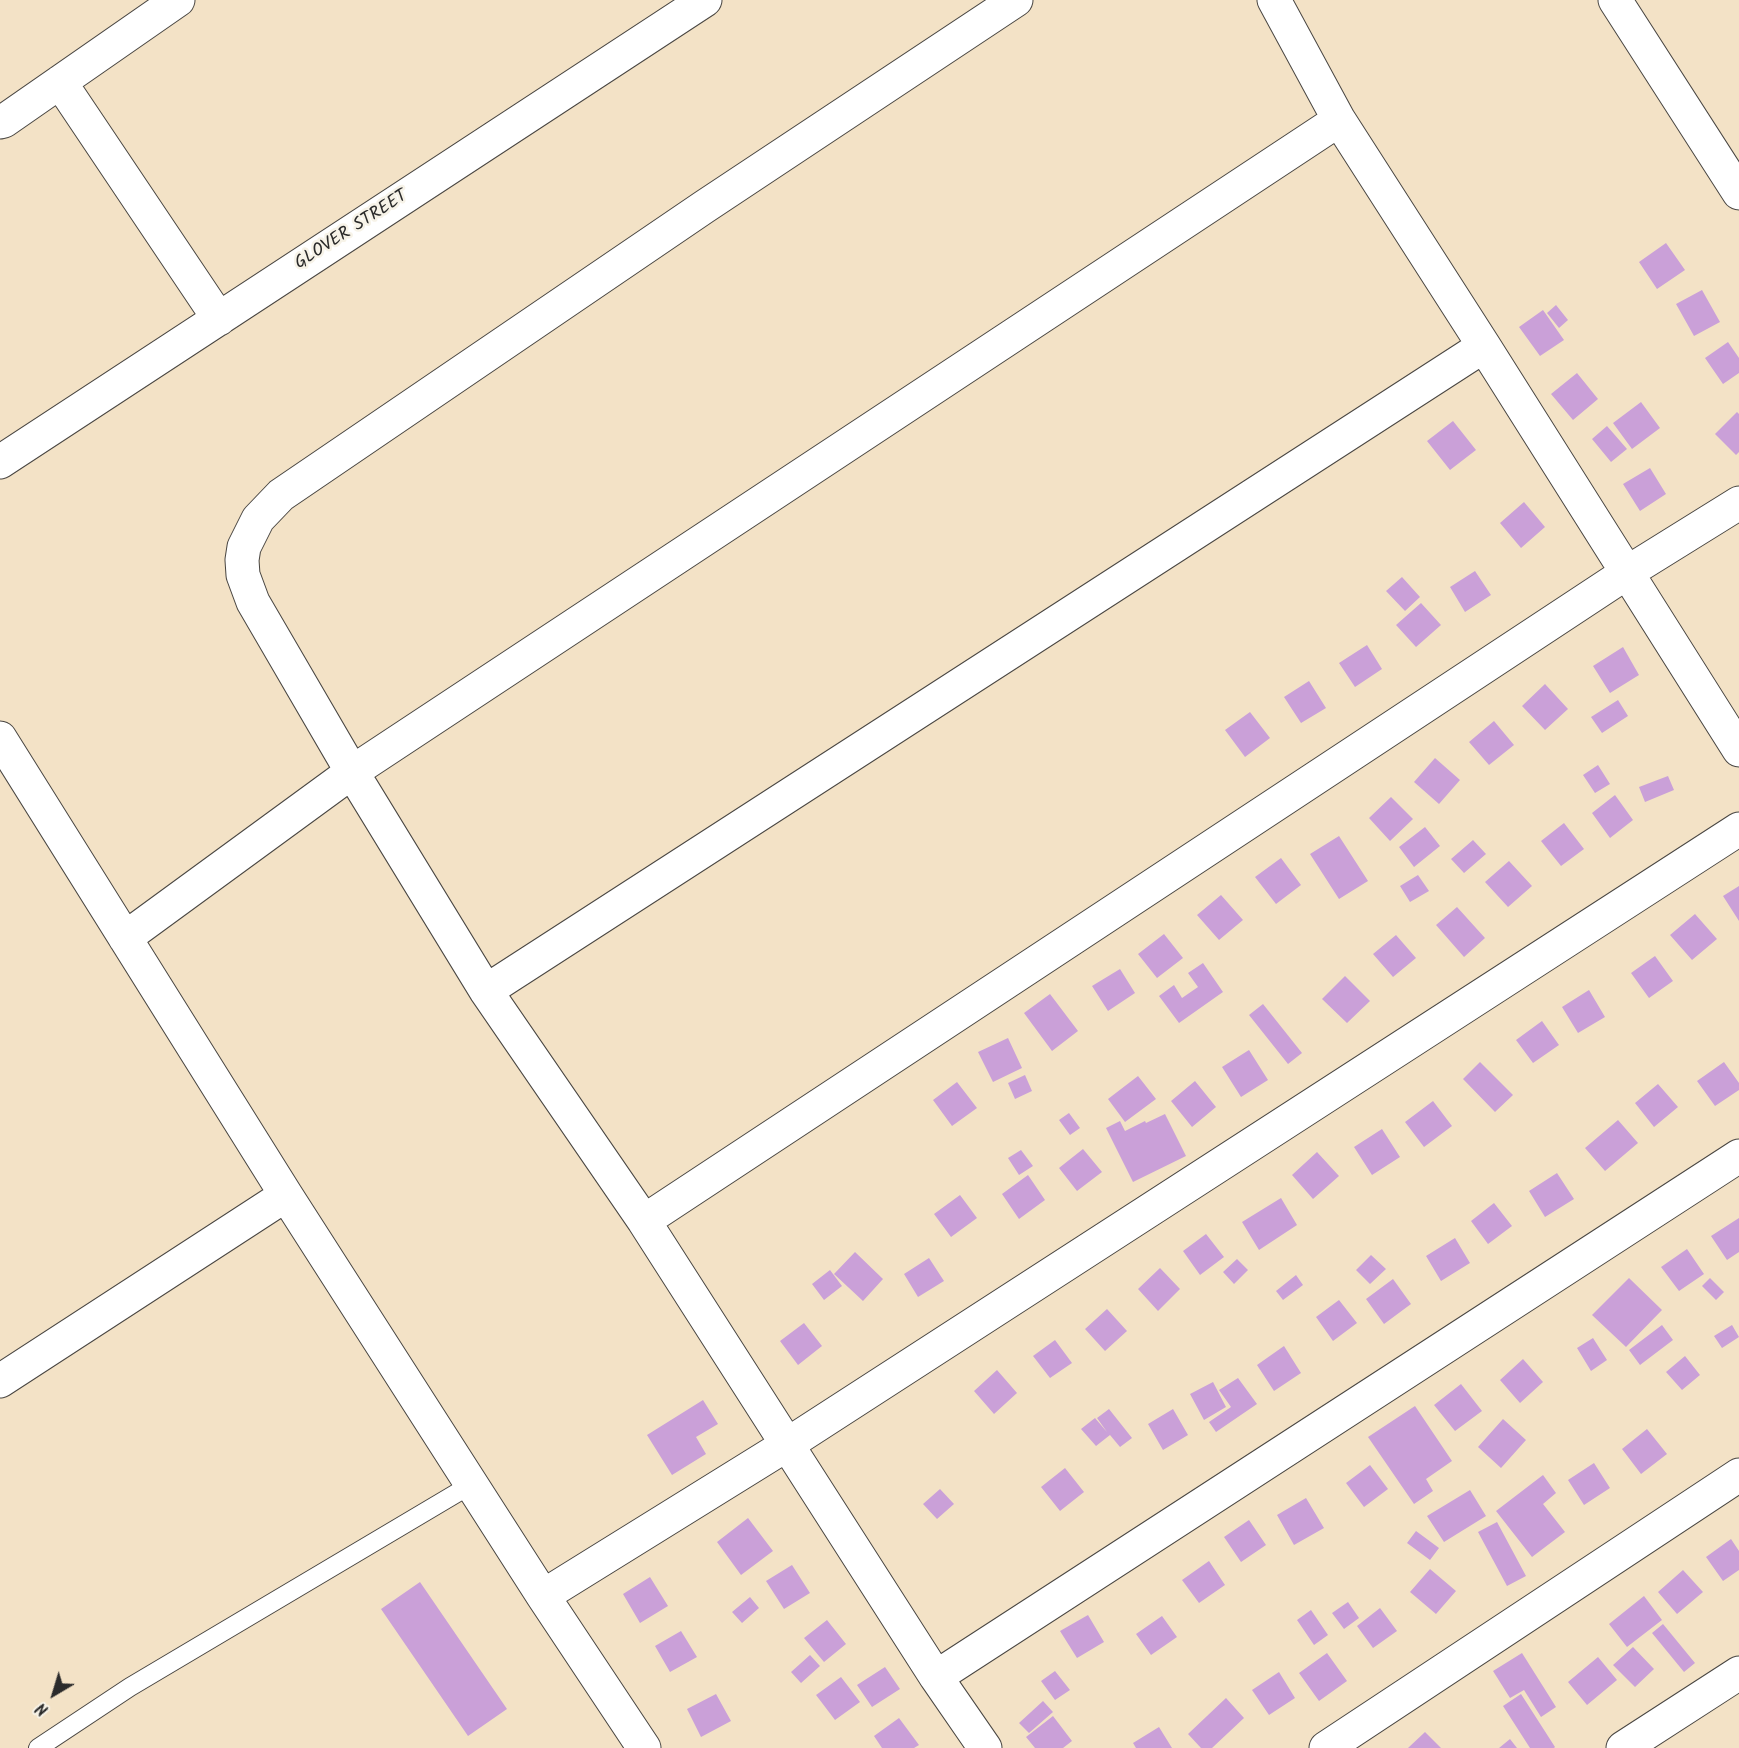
<!DOCTYPE html>
<html>
<head>
<meta charset="utf-8">
<style>
  body { margin:0 }
  #map { position:relative; width:1739px; height:1748px; overflow:hidden; background:#f3e2c6; font-family:Kalam,sans-serif }
  canvas { display:block }
  .north { position:absolute; left:24px; top:1664px; width:60px; height:60px; -webkit-text-stroke:4px #f7f3e8; paint-order:stroke; rotate:218deg; font-size:16px; font-weight:700; line-height:24px; text-align:center; color:#2b2b2b }
  .north::after { content:''; display:block; margin:auto; width:21px; height:27px; background:#2b2b2b; clip-path:polygon(50% 0,100% 100%,50% 72%,0 100%) }
</style>
</head>
<body>
<div id="map">
<canvas width="1739" height="1748"></canvas>
<div class="north">N</div>
</div>
<script>
const g = document.querySelector('canvas').getContext('2d');
g.lineJoin = 'round';
function fill(path, color) { g.fillStyle = color; g.fill(path, 'evenodd'); }
const toPath = rows => new Path2D(rows.map(r => 'M' + r).join(''));
function trace(path, color, width, dash) { g.strokeStyle = color; g.lineWidth = width; g.lineCap = dash ? 'butt' : 'round'; g.setLineDash(dash || []); g.stroke(path); }
function label(font, color, halo, rows, align = 'center') {
  g.font = font + ' Kalam,sans-serif'; g.lineWidth = 5; g.setLineDash([]); g.textBaseline = 'middle'; g.strokeStyle = halo; g.fillStyle = color; for (const [text, x, y, turn = 0] of rows) {
    g.save(); g.translate(x, y); g.rotate((+turn || 0) * Math.PI / 180); g.textAlign = isNaN(turn) ? turn : align; if (halo) g.strokeText(text, 0, 0); g.fillText(text, 0, 0); g.restore();
  }
}
const building = toPath([
  [1666,243,1685,270,1657,289,1639,262],
  [1702,290,1720,322,1694,336,1676,304],
  [1556,305,1568,320,1559,328,1547,313],
  [1543,310,1564,340,1540,356,1519,327],
  [1728,342,1739,358,1739,373,1723,384,1705,358],
  [1577,373,1598,399,1573,420,1551,394],
  [1641,402,1660,428,1632,449,1613,423],
  [1737,412,1739,414,1739,452,1736,455,1715,434],
  [1453,421,1476,450,1450,470,1427,441],
  [1607,426,1627,449,1611,462,1592,439],
  [1650,468,1666,494,1640,511,1623,484],
  [1524,502,1545,527,1521,548,1500,523],
  [1475,571,1491,595,1465,612,1450,587],
  [1402,577,1420,597,1405,611,1386,591],
  [1421,603,1441,625,1416,647,1396,625],
  [1367,645,1382,669,1355,687,1339,663],
  [1623,647,1639,675,1610,693,1593,666],
  [1309,681,1326,708,1301,723,1284,697],
  [1545,684,1568,709,1545,730,1522,706],
  [1618,700,1628,716,1602,733,1591,717],
  [1250,712,1270,738,1245,757,1225,730],
  [1494,721,1514,745,1489,765,1469,742],
  [1435,758,1460,780,1439,804,1414,782],
  [1598,765,1610,784,1595,793,1583,775],
  [1668,776,1674,790,1645,802,1639,787],
  [1615,795,1633,820,1610,838,1592,813],
  [1391,797,1413,819,1390,841,1369,818],
  [1564,823,1584,849,1561,866,1541,841],
  [1425,827,1440,846,1414,867,1399,847],
  [1339,836,1368,881,1339,899,1310,854],
  [1473,840,1486,854,1464,873,1451,859],
  [1281,858,1301,885,1276,904,1255,877],
  [1509,861,1532,886,1508,907,1485,882],
  [1418,875,1429,891,1410,902,1400,886],
  [1739,886,1739,921,1723,896],
  [1221,895,1243,920,1219,940,1197,915],
  [1457,907,1485,938,1464,957,1436,925],
  [1695,914,1717,939,1692,960,1670,935],
  [1164,934,1183,958,1157,978,1138,954],
  [1396,935,1416,958,1393,977,1373,954],
  [1655,956,1673,981,1649,998,1631,973],
  [1203,963,1223,992,1179,1023,1159,996,1174,985,1182,998,1198,987,1188,973],
  [1120,969,1135,993,1108,1011,1092,986],
  [1345,976,1370,1001,1347,1023,1322,999],
  [1589,990,1605,1017,1578,1033,1562,1007],
  [1050,994,1078,1031,1052,1051,1024,1013],
  [1263,1004,1302,1053,1288,1064,1249,1015],
  [1542,1021,1559,1045,1533,1063,1516,1040],
  [1008,1038,1022,1068,993,1082,978,1052],
  [1249,1050,1268,1080,1241,1097,1222,1067],
  [1480,1062,1513,1095,1495,1112,1463,1079],
  [1724,1062,1739,1083,1739,1090,1715,1106,1697,1081],
  [1025,1075,1032,1091,1015,1099,1008,1083],
  [1138,1076,1156,1099,1125,1122,1108,1099],
  [1195,1081,1216,1107,1192,1127,1171,1101],
  [957,1082,977,1108,952,1126,933,1100],
  [1658,1084,1678,1107,1654,1127,1635,1103],
  [1433,1101,1452,1126,1424,1147,1405,1122],
  [1069,1113,1080,1128,1070,1135,1059,1120],
  [1165,1114,1186,1156,1133,1182,1106,1128,1120,1121,1125,1131,1145,1121,1146,1123],
  [1618,1120,1638,1143,1605,1171,1585,1148],
  [1382,1129,1400,1157,1372,1175,1354,1147],
  [1083,1149,1102,1172,1077,1191,1059,1168],
  [1021,1150,1033,1166,1019,1175,1008,1158],
  [1317,1152,1339,1176,1313,1199,1292,1175],
  [1557,1173,1574,1199,1545,1217,1529,1191],
  [1028,1175,1045,1200,1019,1219,1002,1194],
  [960,1195,977,1218,951,1237,934,1214],
  [1281,1198,1297,1225,1259,1250,1242,1222],
  [1494,1203,1512,1226,1488,1244,1471,1221],
  [1739,1218,1739,1252,1727,1260,1711,1236],
  [1206,1234,1224,1257,1200,1275,1183,1251],
  [1455,1238,1470,1263,1441,1281,1426,1256],
  [1687,1249,1704,1274,1679,1291,1661,1267],
  [855,1252,883,1279,863,1301,834,1274],
  [1371,1255,1386,1269,1370,1284,1356,1270],
  [929,1258,944,1281,918,1297,904,1274],
  [1237,1259,1248,1270,1234,1284,1223,1272],
  [1160,1268,1180,1289,1158,1311,1138,1289],
  [830,1270,842,1286,824,1300,812,1284],
  [1296,1275,1303,1285,1283,1300,1276,1291],
  [1629,1278,1662,1310,1626,1347,1592,1315],
  [1710,1278,1724,1292,1716,1300,1702,1286],
  [1393,1279,1411,1304,1384,1324,1366,1299],
  [1339,1300,1357,1323,1333,1341,1316,1317],
  [1107,1309,1127,1331,1105,1351,1085,1329],
  [804,1323,822,1346,798,1365,780,1341],
  [1662,1325,1673,1340,1640,1365,1629,1350],
  [1732,1325,1739,1337,1722,1348,1714,1336],
  [1593,1338,1607,1360,1591,1371,1577,1348],
  [1055,1340,1072,1363,1050,1378,1033,1356],
  [1284,1346,1301,1373,1274,1391,1257,1365],
  [1685,1356,1700,1375,1682,1390,1666,1372],
  [1523,1359,1543,1382,1520,1403,1500,1380],
  [997,1370,1017,1393,994,1414,974,1391],
  [1238,1378,1257,1404,1216,1432,1209,1422,1231,1407,1219,1390],
  [1213,1382,1226,1407,1204,1420,1190,1394],
  [1461,1384,1482,1411,1455,1431,1434,1405],
  [703,1400,718,1424,696,1437,706,1454,672,1475,647,1435],
  [1415,1406,1452,1461,1426,1479,1433,1491,1414,1504,1368,1437],
  [1109,1409,1132,1438,1120,1447,1110,1435,1096,1446,1081,1429,1095,1418,1107,1432,1097,1418],
  [1173,1409,1188,1435,1163,1450,1148,1424],
  [1503,1419,1526,1440,1501,1468,1478,1447],
  [1647,1429,1667,1454,1641,1474,1622,1449],
  [1594,1463,1610,1488,1584,1505,1568,1480],
  [1370,1465,1388,1489,1364,1507,1346,1483],
  [1065,1468,1084,1492,1060,1511,1041,1487],
  [1543,1475,1556,1493,1543,1504,1565,1532,1532,1557,1496,1511],
  [940,1489,954,1504,937,1519,923,1504],
  [1470,1490,1486,1516,1444,1542,1427,1516],
  [1306,1498,1324,1528,1294,1545,1277,1515],
  [748,1518,773,1551,741,1575,717,1542],
  [1249,1520,1266,1545,1241,1562,1224,1537],
  [1497,1522,1526,1576,1507,1586,1478,1532],
  [1416,1531,1439,1548,1430,1560,1407,1543],
  [1731,1539,1739,1551,1739,1570,1723,1581,1706,1557],
  [1209,1561,1225,1585,1199,1603,1182,1580],
  [792,1565,810,1593,784,1609,766,1581],
  [1430,1569,1456,1591,1436,1614,1410,1592],
  [1683,1570,1703,1592,1677,1614,1658,1592],
  [650,1577,668,1606,640,1623,623,1594],
  [420,1582,507,1709,468,1736,381,1609],
  [1644,1596,1662,1620,1627,1647,1609,1624],
  [750,1597,759,1608,742,1623,732,1612],
  [1348,1602,1359,1618,1344,1629,1332,1613],
  [1380,1608,1397,1631,1373,1648,1357,1626],
  [1311,1610,1328,1635,1314,1645,1297,1620],
  [1088,1615,1104,1642,1077,1658,1060,1631],
  [1162,1616,1177,1637,1151,1655,1136,1634],
  [827,1620,846,1644,824,1662,804,1638],
  [1663,1624,1695,1663,1684,1672,1652,1633],
  [681,1631,697,1657,670,1672,655,1646],
  [1633,1647,1654,1669,1635,1687,1613,1665],
  [1327,1653,1347,1681,1319,1701,1299,1673],
  [1522,1653,1556,1707,1541,1717,1524,1690,1510,1698,1493,1671],
  [810,1655,820,1666,801,1683,791,1672],
  [1598,1657,1617,1680,1587,1705,1568,1682],
  [885,1667,900,1689,872,1707,857,1685],
  [1055,1671,1070,1690,1055,1700,1041,1681],
  [1279,1672,1295,1698,1269,1715,1252,1690],
  [841,1677,860,1702,835,1720,816,1695],
  [716,1694,731,1721,701,1737,687,1709],
  [1521,1694,1555,1747,1554,1748,1530,1748,1503,1706],
  [1226,1698,1244,1718,1212,1748,1201,1748,1188,1734],
  [1043,1701,1053,1712,1029,1733,1019,1723],
  [1053,1716,1072,1741,1063,1748,1035,1748,1026,1737],
  [899,1718,919,1745,914,1748,882,1748,874,1736],
  [1159,1727,1172,1748,1136,1748,1133,1743],
  [1425,1732,1441,1748,1408,1748],
  [1510,1739,1517,1748,1499,1748]
]);
const lane = toPath([
  [38,1748,130,1687,472,1484]
]);
const street = toPath([
  [1274,0,1339,120,1484,346,1739,750],
  [1615,0,1739,193],
  [60,82,219,319],
  [0,122,4,121,178,0],
  [0,462,705,0],
  [0,738,286,1195,543,1596,644,1748],
  [125,938,352,772,1339,120],
  [486,991,1484,346],
  [644,1221,1628,572,1739,503],
  [0,1381,286,1195],
  [543,1596,788,1444,1739,829],
  [936,1677,1739,1156],
  [985,1748,936,1677,644,1221,486,991,352,772,253,602,243,575,242,560,244,547,258,519,281,495,704,207,1016,0],
  [1326,1748,1739,1475],
  [1623,1748,1739,1673]
]);
const streetNames = [
  ["GLOVER STREET",352,231,-33]
];
fill(building, '#caa0d8');
trace(lane, '#494642', 20);
trace(street, '#494642', 35);
trace(lane, '#fff', 18);
trace(street, '#fff', 33);
label('18px', '#2b2b2b', '#f7f3e8', streetNames);
</script>
</body>
</html>
